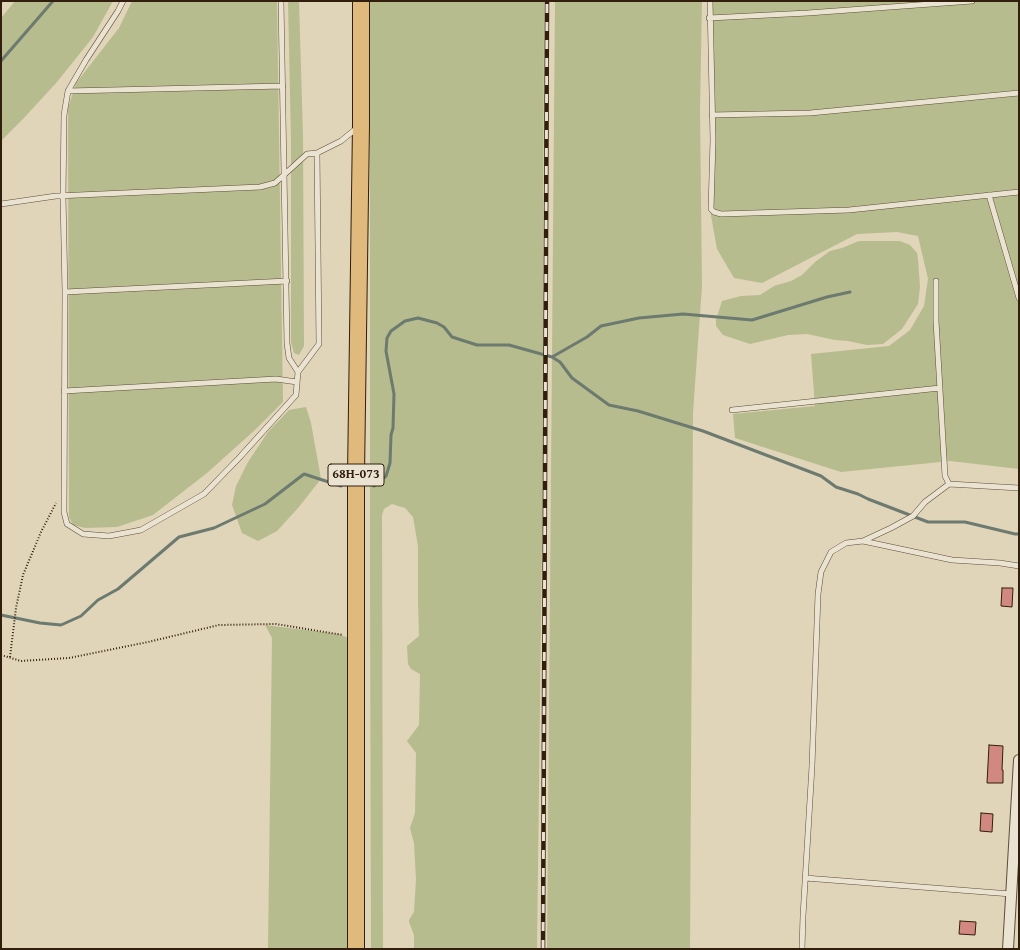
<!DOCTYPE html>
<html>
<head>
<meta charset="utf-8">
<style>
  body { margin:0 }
  #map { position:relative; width:1020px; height:950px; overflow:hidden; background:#e0d4b9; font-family:"Gentium Book Plus",serif }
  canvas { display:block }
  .frame { position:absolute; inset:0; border:2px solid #311e0c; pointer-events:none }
</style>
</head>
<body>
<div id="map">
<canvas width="1020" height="950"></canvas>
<div class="frame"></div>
</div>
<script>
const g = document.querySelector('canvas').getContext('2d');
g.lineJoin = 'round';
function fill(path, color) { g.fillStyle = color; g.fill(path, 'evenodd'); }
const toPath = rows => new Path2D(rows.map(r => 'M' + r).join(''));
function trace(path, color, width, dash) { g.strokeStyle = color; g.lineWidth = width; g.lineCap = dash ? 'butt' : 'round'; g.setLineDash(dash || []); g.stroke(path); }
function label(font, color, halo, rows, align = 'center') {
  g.font = font + ' "Gentium Book Plus",serif'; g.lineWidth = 3; g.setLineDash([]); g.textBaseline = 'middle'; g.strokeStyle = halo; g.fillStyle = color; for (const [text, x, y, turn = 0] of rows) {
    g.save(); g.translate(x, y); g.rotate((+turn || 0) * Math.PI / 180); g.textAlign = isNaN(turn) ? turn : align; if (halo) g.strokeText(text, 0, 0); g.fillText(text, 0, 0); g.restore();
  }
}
const green = toPath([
  [15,1,113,1,93,37,57,82,23,119,1,141,1,18],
  [132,1,277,1,283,402,256,429,207,473,153,515,117,527,85,528,73,525,69,517,68,108,76,83,119,28],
  [288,1,299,1,303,137,304,346,299,355,294,353,291,342,291,141],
  [370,1,544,1,543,273,544,376,537,949,414,949,414,935,409,922,409,920,414,912,416,879,414,843,410,828,415,813,416,753,407,741,419,725,420,674,411,669,408,664,407,646,419,636,418,602,418,546,413,517,405,508,392,504,384,509,382,515,383,949,371,949,370,579],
  [555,1,702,1,700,110,702,286,693,413,690,949,547,949],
  [713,1,1019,1,1019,469,950,461,841,472,735,438,733,414,815,406,811,354,889,346,910,330,924,306,928,279,918,236,897,232,857,234,762,283,734,278,717,249,710,210],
  [859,241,900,241,910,245,917,253,918,259,920,287,918,304,902,329,883,344,867,345,848,341,835,340,807,334,788,335,750,344,723,335,716,326,716,320,722,301,741,296,760,295,774,286,791,281,802,275,815,262,830,251,842,248],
  [306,407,311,423,321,479,298,508,277,531,258,541,242,533,232,505,236,486,248,462,268,432,289,410],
  [265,625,338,634,349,638,350,949,268,949,272,638]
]);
const stream = toPath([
  [1,61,53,1],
  [552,357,587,337,601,326,639,318,683,314,752,320,827,297,850,292],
  [374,486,386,476,390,463,391,435,393,428,394,394,386,351,387,338,391,331,405,321,418,318,437,323,444,327,452,337,477,345,509,345,552,357,560,362,572,378,609,405,638,411,703,431,821,476,836,487,858,494,868,499,928,522,965,522,1015,534,1019,534],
  [1,615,40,623,61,625,81,616,98,600,118,589,179,537,214,528,265,504,304,474,341,486]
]);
const building = toPath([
  [1002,588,1013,588,1012,607,1001,606,1002,588],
  [989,745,1003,746,1002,770,1003,770,1003,783,987,783,989,745],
  [981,813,993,814,992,832,980,831,981,813],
  [960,921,976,922,975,935,959,934,960,921]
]);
const path = toPath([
  [1,3,3,1],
  [1,655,21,661,69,658,148,642,219,625,276,624,343,635],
  [10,657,16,608,23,575,41,532,56,503]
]);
const lane = toPath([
  [123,1,118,11,86,60,68,91,64,115,63,196,65,292,287,281],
  [281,1,287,343,289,358,298,372],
  [710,1,713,140,711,209,714,212,721,214,849,210,1019,192],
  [709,18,808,13,972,1],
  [68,91,283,86],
  [712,115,810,113,1019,93],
  [989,195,1019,298],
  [1,204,56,196,260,187,275,183,307,154,317,153,341,141,357,128],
  [936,281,936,321,945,476,949,484],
  [65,292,64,512,67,524,83,534,109,536,141,530,204,494,239,458,296,395,298,372,319,344,317,153],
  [64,391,276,379,297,382],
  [732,410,940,388],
  [863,541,891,528,913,516,925,502,949,484,1019,488],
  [805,878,1011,894],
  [802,949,803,916,812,766,818,594,821,572,831,552,846,543,863,541,952,560,1000,563,1019,566]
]);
const street = toPath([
  [1008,949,1019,760]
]);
const primary = toPath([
  [356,949,356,475,361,125,361,1]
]);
const rail = toPath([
  [543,949,547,1]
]);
const shields = [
  [356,475,56]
];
const shieldNames = [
  ["68Н-073",356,475]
];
fill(green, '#b6bc8d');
trace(stream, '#6c7a70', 3);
fill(building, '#d18880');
trace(building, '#311e0c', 1);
trace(lane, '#5d4c37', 6);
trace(street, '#5d4c37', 12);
trace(primary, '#311e0c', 18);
trace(path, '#311e0c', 2, [1, 2]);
trace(lane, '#ebe3d2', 5);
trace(street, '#ebe3d2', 10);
trace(primary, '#e0ba7c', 16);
trace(rail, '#311e0c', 4.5);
trace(rail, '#ebe3d2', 3, [9]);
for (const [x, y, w] of shields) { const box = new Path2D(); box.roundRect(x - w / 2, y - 11, w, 22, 3); g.fillStyle = '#ebe3d2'; g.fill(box); trace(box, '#311e0c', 1); }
label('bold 13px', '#311e0c', null, shieldNames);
</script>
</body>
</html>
